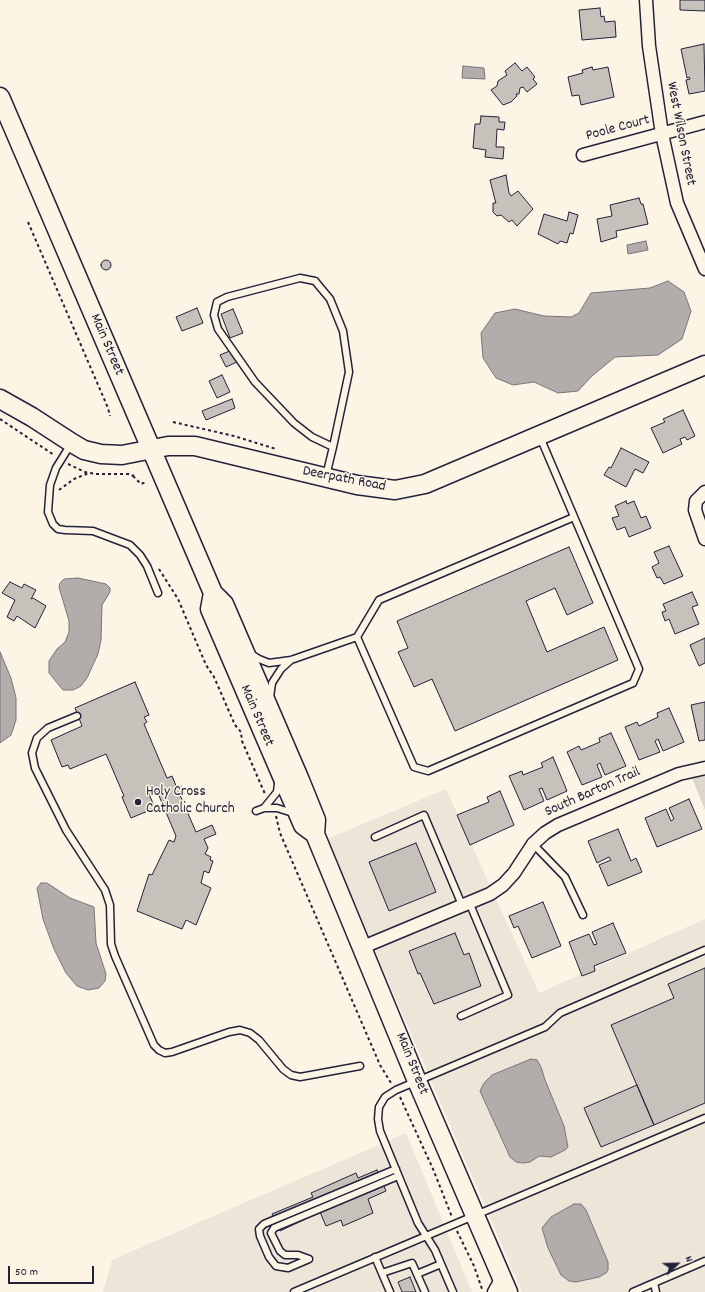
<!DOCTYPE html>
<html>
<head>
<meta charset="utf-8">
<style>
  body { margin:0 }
  #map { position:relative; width:705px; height:1292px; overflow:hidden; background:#fcf5e5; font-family:Dekko,sans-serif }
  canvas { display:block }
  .north { position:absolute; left:657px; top:1244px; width:40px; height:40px; -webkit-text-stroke:3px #fcf5e5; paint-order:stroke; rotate:67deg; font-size:11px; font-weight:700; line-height:16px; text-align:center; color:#22223b }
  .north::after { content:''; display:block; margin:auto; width:14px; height:18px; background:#22223b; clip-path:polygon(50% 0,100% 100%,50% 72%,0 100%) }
  .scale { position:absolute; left:8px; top:1266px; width:86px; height:18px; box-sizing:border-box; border:2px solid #22223b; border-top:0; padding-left:5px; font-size:12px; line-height:14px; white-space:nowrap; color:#22223b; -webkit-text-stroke:3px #fcf5e5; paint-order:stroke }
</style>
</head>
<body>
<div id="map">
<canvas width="705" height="1292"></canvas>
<div class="north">N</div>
<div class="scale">50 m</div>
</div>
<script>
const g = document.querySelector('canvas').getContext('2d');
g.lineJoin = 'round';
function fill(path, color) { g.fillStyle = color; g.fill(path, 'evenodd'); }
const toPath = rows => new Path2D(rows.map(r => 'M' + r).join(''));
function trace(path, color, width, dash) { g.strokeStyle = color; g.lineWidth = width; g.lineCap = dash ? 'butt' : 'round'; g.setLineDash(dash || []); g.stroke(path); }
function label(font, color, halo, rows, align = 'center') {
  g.font = font + ' Dekko,sans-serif'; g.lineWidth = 3; g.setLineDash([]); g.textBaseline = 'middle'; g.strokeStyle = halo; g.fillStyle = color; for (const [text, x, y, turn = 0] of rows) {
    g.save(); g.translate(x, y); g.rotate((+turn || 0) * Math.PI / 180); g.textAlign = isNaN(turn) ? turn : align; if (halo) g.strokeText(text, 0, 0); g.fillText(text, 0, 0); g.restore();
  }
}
const built = toPath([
  [446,789,539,993,705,919,705,1292,522,1292,327,839],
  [406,1133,472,1292,103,1292,112,1260]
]);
const green = toPath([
  [705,768,705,810,689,770]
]);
const water = toPath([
  [463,66,484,68,485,79,462,78,463,66],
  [646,241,648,250,628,254,627,245,646,241],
  [668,281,684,292,691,311,682,339,658,355,615,357,592,376,578,391,558,393,534,382,513,385,496,378,483,358,481,333,495,313,515,309,544,316,571,317,579,313,591,293,650,288,668,281],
  [78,578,106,584,110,588,110,592,102,605,101,640,98,654,87,678,81,686,73,690,63,690,49,673,49,661,57,649,65,642,69,632,69,621,59,587,60,583,64,579,78,578],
  [0,652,11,678,16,698,16,720,11,735,0,743,0,652],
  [41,883,47,883,70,898,94,907,96,943,106,974,105,981,99,988,88,990,77,986,66,973,54,949,43,919,37,888,41,883],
  [531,1059,537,1060,541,1067,545,1080,564,1126,568,1147,565,1150,551,1157,539,1156,530,1162,523,1163,516,1162,510,1157,480,1091,484,1083,492,1075,531,1059],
  [574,1204,581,1204,586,1210,608,1262,608,1270,606,1273,599,1277,576,1282,569,1281,561,1275,548,1248,542,1228,551,1217,574,1204]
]);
const building = toPath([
  [680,0,705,0,705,11,680,10,680,0],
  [600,8,601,17,604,16,605,22,615,21,616,37,582,40,579,10,600,8],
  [704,44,705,91,689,94,686,80,690,79,689,77,687,78,681,49,704,44],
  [515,63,522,71,527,67,535,77,533,79,537,84,527,92,523,87,520,88,519,94,516,94,517,96,511,102,503,105,491,90,497,86,498,81,507,75,505,71,515,63],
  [592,67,593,70,608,67,614,97,581,105,579,95,572,96,568,77,583,73,582,70,592,67],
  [481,116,499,117,499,122,505,122,504,130,497,129,496,147,504,147,503,159,485,157,486,150,473,148,475,124,480,124,481,116],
  [506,175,509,193,511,196,518,191,533,209,517,226,512,220,509,222,501,215,497,216,493,212,493,203,496,203,495,200,490,180,506,175],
  [639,198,641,204,643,204,648,224,616,231,617,237,601,242,597,219,612,216,610,205,639,198],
  [569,212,578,215,573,234,570,233,567,243,560,241,558,244,538,234,544,214,567,221,569,212],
  '101 265a5 5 0 1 1 10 0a5 5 0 1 1-10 0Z',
  [197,308,203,323,182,331,176,317,197,308],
  [233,309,243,333,230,338,221,314,233,309],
  [232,350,237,362,226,367,220,355,232,350],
  [222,375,230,392,217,398,209,381,222,375],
  [232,399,235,408,206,420,202,411,232,399],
  [683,410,695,436,687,440,685,437,680,439,682,444,663,453,651,428,665,422,663,419,683,410],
  [621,448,649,462,643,473,635,469,626,487,604,475,609,467,611,468,621,448],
  [626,501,627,504,634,501,641,518,646,516,651,528,629,537,625,527,617,530,612,518,619,516,615,506,626,501],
  [669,546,683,576,664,584,660,577,657,578,652,567,659,563,654,552,669,546],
  [569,547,593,603,567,615,555,588,526,601,547,652,604,627,618,660,455,731,432,679,414,687,398,652,408,648,397,621,569,547],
  [10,582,22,588,24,584,36,590,31,599,33,598,46,606,35,628,17,616,14,621,7,617,15,600,2,593,10,582],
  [692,592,698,605,692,607,699,624,675,634,669,619,665,621,662,612,666,611,663,604,692,592],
  [705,638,705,663,699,666,690,645,705,638],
  [135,682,149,715,144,717,147,722,144,724,167,778,172,776,177,788,181,786,184,794,180,795,196,832,212,825,216,834,204,839,208,848,205,854,211,857,210,860,213,861,209,873,204,871,201,883,211,888,196,925,186,920,182,929,137,911,149,874,152,875,169,840,174,842,176,836,157,791,149,794,155,808,131,818,122,797,124,796,106,754,70,769,68,765,62,767,51,740,82,726,75,708,135,682],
  [705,702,705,740,699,741,691,705,705,702],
  [669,708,684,742,663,751,658,739,655,741,660,752,639,760,625,727,637,722,639,726,658,717,657,713,669,708],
  [611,733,626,766,605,775,600,763,597,765,602,777,582,785,567,752,579,746,581,750,600,742,599,738,611,733],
  [553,757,567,791,547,800,542,788,539,789,544,801,524,810,509,776,522,771,523,775,543,767,541,763,553,757],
  [500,791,514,825,470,845,457,815,489,802,487,797,500,791],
  [689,799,702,829,657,847,645,818,666,809,671,821,674,819,669,808,689,799],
  [618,829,631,861,636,858,642,872,608,886,599,865,611,860,609,857,597,863,588,841,618,829],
  [416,843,436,892,389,911,369,862,416,843],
  [543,902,561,946,532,958,518,926,514,928,509,916,543,902],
  [613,923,626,953,594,966,595,971,582,976,569,942,589,934,594,945,597,944,592,932,613,923],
  [455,933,464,955,469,953,481,986,434,1004,420,973,418,974,409,951,455,933],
  [705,968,705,1103,654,1125,611,1025,674,998,668,984,705,968],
  [637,1085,654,1125,601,1147,584,1108,637,1085],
  [377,1170,386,1191,368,1199,373,1213,343,1226,341,1220,326,1226,320,1212,280,1231,272,1214,313,1197,311,1193,356,1173,358,1178,377,1170],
  [410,1277,416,1292,402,1292,398,1282,410,1277]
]);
const path = toPath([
  [28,222,108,408,110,416],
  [0,419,54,455],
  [173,422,234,436,276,449],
  [68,464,85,472,96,474,129,474,133,476,134,472],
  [133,476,141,484,146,482],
  [59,490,74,479,89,473],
  [159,569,178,599,206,665,214,677,235,725,241,732,242,741,265,794],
  [276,816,280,833,380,1065,391,1083],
  [400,1097,433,1169,452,1217],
  [457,1231,474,1266,482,1289]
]);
const lane = toPath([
  [71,444,56,468,50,485,48,512,53,524,58,529,65,530,93,531,130,545,140,555,147,566,158,593],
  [326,476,333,447,349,372,343,331,330,299,315,281,300,278,227,297,217,302,214,315,218,329,255,382,294,423,312,437,333,447],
  [357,637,379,600,574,517],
  [251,654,259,659,269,663,291,660,357,637,414,767,428,771,633,683,639,669,540,437],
  [270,697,272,683,281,669,291,660],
  [77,716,48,728,37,738,32,753,35,768,66,830,105,890,110,905,111,944,115,956,154,1045,159,1050,165,1053,172,1052,229,1032,240,1030,250,1033,259,1040,283,1069,291,1075,300,1077,360,1066],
  [264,808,277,792,278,783],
  [256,811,264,808,277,808,293,813],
  [375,837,424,815,462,905],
  [533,844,565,877,583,915],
  [461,1016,508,995,469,902],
  [375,1257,390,1292],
  [309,1259,288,1268,276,1266,269,1257,260,1236,259,1229,264,1224,396,1169],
  [309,1259,298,1255,285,1255,280,1251,271,1233,274,1228,398,1176],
  [382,1273,412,1263,425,1292],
  [417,1274,441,1264],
  [654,1283,656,1292],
  [294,1292,705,1118],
  [453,1292,435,1250,418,1223,380,1131,378,1119,379,1107,385,1097,396,1090,545,1027,560,1013,705,950],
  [633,1292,705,1261]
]);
const street = toPath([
  [646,0,649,46,662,134,677,203,705,269],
  [583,155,705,122],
  [705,492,696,501,695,510,705,539],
  [363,947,490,894,503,885,514,873,533,844,545,833,558,825,679,774,705,768],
  [494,1292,502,1278]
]);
const secondary = toPath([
  [0,97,213,593,224,604,299,778,316,820,315,834,417,1081,508,1292],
  [0,399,32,417,72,443,84,450,101,454,122,455,168,446,195,446,357,485,395,490,425,484,705,365],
  [213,593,210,609,303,825,315,834]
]);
const markers = [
  [138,802,4,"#22223b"]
];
const streetNames = [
  ["Poole Court",618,129,-15],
  ["West Wilson Street",680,134,79],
  ["Main Street",106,345,67],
  ["Deerpath Road",344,480,11],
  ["Main Street",256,716,67],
  ["South Barton Trail",593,793,-24],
  ["Main Street",411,1064,68]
];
const poiNames = [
  ["Holy Cross",146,793],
  ["Catholic Church",146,810]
];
fill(built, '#ece5d8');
fill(green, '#dcd6cc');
fill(water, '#b2adab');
trace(water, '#78757e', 1);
fill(building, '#c6c1bb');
trace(building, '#22223b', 1);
trace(lane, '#22223b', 9);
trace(street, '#22223b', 15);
trace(secondary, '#22223b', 21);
trace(path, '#22223b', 2, [3, 3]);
trace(lane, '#fcf5e5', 6);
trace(street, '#fcf5e5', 12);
trace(secondary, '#fcf5e5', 18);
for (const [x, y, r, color] of markers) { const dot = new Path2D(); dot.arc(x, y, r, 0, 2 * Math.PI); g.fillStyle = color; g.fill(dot); trace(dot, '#fcf5e5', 1.5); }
label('15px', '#22223b', '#fcf5e5', streetNames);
label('15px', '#22223b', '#fcf5e5', poiNames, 'left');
</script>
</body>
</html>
